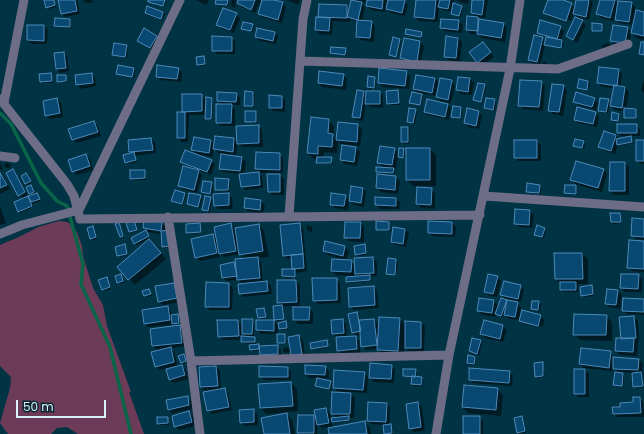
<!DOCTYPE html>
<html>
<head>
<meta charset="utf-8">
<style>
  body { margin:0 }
  #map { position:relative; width:644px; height:434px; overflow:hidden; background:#003343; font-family:Poppins,sans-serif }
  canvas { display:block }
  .scale { position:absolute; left:16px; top:400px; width:90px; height:18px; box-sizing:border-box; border:2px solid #d9f1fb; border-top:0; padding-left:5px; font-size:12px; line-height:14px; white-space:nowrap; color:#d9f1fb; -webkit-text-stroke:3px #0a2731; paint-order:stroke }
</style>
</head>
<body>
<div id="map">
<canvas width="644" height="434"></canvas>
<div class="scale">50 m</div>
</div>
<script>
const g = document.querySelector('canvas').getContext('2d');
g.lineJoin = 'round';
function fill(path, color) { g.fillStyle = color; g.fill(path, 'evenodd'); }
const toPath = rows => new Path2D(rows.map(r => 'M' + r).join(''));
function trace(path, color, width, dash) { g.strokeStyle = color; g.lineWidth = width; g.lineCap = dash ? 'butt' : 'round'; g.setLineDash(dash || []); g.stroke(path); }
const green = toPath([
  [59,221,68,222,77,232,82,246,83,256,93,288,103,305,107,326,131,392,129,392,144,434,78,434,67,427,57,428,51,434,8,434,0,423,10,388,11,377,0,366,0,245,21,236,38,227]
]);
const shadow = toPath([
  [48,0,54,0,56,7,49,9,47,7],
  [59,0,77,0,80,14,65,17,62,13],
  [83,0,93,0,92,3,85,3],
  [149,0,165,0,166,2,165,6],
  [196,0,209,0,206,5],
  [217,0,229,0,229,6,218,5],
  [232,0,236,0,235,8,231,6],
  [239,0,261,0,255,13,242,7,238,3],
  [263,0,283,3,286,7,282,23,262,17,259,14],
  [287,0,300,0,298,5],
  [352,0,387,0,386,6,388,6,390,0,402,0,408,4,405,16,391,13,386,8,385,12,371,10,367,6,368,3,359,1,365,7,362,21,371,22,375,26,374,42,361,40,357,37,358,22,350,19,350,22,333,21,332,35,319,34,316,30,319,19,320,5,347,6,350,9],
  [417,0,437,0,440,3,441,0,454,0,453,4,463,8,461,17,453,15,452,12,443,10,439,6,438,22,419,21,415,17],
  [457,0,469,0,468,4,460,2],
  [473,0,488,0,485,18,478,17,481,20,503,24,507,28,505,42,482,38,478,34,470,34,467,30,476,17,472,13],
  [549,0,560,0,572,4,575,8,577,0,591,0,593,2,589,20,578,18,574,14,571,21,548,13,548,15,570,24,548,16,544,12],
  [601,0,615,0,619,4,631,3,635,7,635,11,644,13,644,40,638,39,631,32,629,46,615,44,611,41,627,28,632,32,633,25,620,23,616,19,617,12,614,21,601,18,597,14],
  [148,7,163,13,165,14,162,20,147,15,146,13],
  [236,14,240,18,234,33,221,28,217,24],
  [70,20,71,22,71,28,55,26],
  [459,21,463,25,462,33,445,31,441,28],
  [582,21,586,25,577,43,567,36],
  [252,25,254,26,253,32,242,28],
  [602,25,603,32,593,30],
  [44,26,48,30,47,44,32,44,28,40],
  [560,27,564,31,561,41,564,43,562,49,545,45,540,66,532,64,529,60,542,38,546,42,547,38,538,33],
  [274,33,278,36,276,44,260,41,256,37],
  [421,33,422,38,406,34],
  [156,36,160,40,154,51,138,40],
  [231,38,235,41,235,54,217,54,213,50],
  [458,38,462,42,460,62,449,60,445,57],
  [404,39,420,42,424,46,420,65,405,62,401,58],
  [400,40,401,41,397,58,391,56,390,55],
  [609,43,613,50,603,50,602,45],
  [126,46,128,48,127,58,113,55],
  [486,47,494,57,481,66,478,62],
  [345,49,347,56,331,53],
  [64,53,67,57,69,71,60,73,57,69],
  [204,57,206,65,200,66,198,64],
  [543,62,546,62,548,66,543,65],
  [134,69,135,71,134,78,117,73],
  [178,69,182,72,181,82,161,80,157,76],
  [618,70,622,74,620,87,625,88,629,92,626,110,635,110,637,119,626,119,625,111,615,110,611,106,614,88,602,87,598,83],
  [406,72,410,76,409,89,383,87,379,83],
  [51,74,53,83,42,83,41,82],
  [91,74,95,78,96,86,81,89,77,85],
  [343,75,347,79,346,90,322,87,319,83],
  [65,76,67,83,58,81],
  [374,78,376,80,375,89,369,89,368,87],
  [435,79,440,84,451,81,455,85,451,103,441,101,437,96,418,93,414,89],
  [470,79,474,83,472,95,461,94,457,90],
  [644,79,644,93,641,90],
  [580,80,590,83,588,91,578,88],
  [541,82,545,86,543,111,523,109,519,105],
  [485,85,486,87,482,103,476,101,474,100],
  [563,86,567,90,563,116,553,114,549,110],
  [358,91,364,92,367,95,379,92,383,96,383,108,370,107,366,103,363,121,357,120,353,116],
  [397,91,400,105,390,105,388,104],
  [246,92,255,94,254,107,245,105],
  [236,94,240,98,240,105,231,105,235,109,235,126,221,126,217,122,222,105,218,100],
  [183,95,201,95,205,99,205,105,212,99,213,100,212,120,207,120,206,115,189,115,188,142,182,142,178,138,183,113],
  [422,95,423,97,421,106,410,103],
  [282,97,285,100,285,112,273,111,270,108],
  [57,99,61,103,63,117,50,119,46,116],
  [595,99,598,103,596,110,578,105,574,101],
  [494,100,496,102,495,111,487,110,485,108],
  [608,100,610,102,608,113,601,112,599,110],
  [448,105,451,109,449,120,429,115,425,112],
  [461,108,462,109,461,119,454,118,452,116],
  [415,110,417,112,415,124,410,123,408,122],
  [246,112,257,114,257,124,246,122],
  [479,112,482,116,479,129,468,127,465,123],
  [595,113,599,117,597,127,579,123,575,119],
  [619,114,620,116,619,122,614,121,612,120],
  [328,120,334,126,333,136,337,139,358,125,362,129,360,146,341,144,338,141,337,153,324,152,323,158,331,158,333,164,319,164,318,159,314,159,308,153],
  [94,122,98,126,101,136,77,143,73,140],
  [636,125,640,129,640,136,629,136,633,143,619,146,618,145,615,154,603,150,599,146,604,132,616,136,619,139,629,137,621,136,618,132],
  [258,126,262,130,263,147,242,147,238,143,236,155,218,153,214,148,212,157,196,154,192,150,211,140,215,145,216,137,234,139,238,143],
  [408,128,410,129,409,144,403,143,402,142],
  [151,139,155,143,156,153,135,156,137,162,127,164,125,163,132,154,130,152],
  [515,141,537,141,541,145,541,161,518,161,515,157],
  [644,141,644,164,641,164,637,161],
  [583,142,585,144,584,149,575,145],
  [356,148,360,152,357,166,345,164,341,160],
  [394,149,399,154,404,149,405,151,405,157,399,157,398,156,396,169,392,168,395,171,395,174,378,173,377,171,384,168,379,163],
  [430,149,436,155,436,186,413,186,407,180],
  [279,154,283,158,283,173,260,173,256,169],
  [86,155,90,159,93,170,77,175,73,171],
  [221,155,242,158,246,162,244,175,259,173,262,177,263,188,245,190,242,186,240,174,223,172,220,168],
  [211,161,215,164,211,175,197,170,202,175,197,193,182,189,179,185,192,168,182,162],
  [6,162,11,165,9,169,4,166],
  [0,163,3,169,0,170],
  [611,163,625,163,629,167,629,195,614,195,610,191],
  [603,169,607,173,602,192,575,184,572,180],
  [13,170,29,197,32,196,30,193,31,186,40,201,32,204,33,207,20,213,18,211,23,200,7,174],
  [145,171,146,180,133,180,131,178],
  [0,174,4,178,10,189,0,194],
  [26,174,31,183,28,185,26,183],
  [280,175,284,179,284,195,272,195,269,191],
  [378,175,396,177,400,181,398,194,381,192,377,188],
  [228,180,230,181,229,192,216,189],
  [212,183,213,185,212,195,204,193,202,192],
  [540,186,541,187,541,194,527,192],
  [576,186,577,188,577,195,566,193],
  [363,188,366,192,364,207,354,205,349,200,348,210,335,208,331,204,345,196,350,200],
  [432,189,435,193,435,209,421,208,417,204],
  [185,193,186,195,183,205,172,201],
  [228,194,232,198,233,209,218,209,215,206],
  [200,196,202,198,200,208,188,204],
  [210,198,212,200,210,212,205,212,203,210],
  [246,199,261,201,265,205,263,214,248,211,245,208],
  [396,199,400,202,399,209,380,209,376,205],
  [0,206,6,223,0,225],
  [530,211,534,215,532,228,519,227,515,223],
  [620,214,622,223,613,224,612,222],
  [644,220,644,240,636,239,632,235],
  [134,221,138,231,131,233,130,232],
  [162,223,166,227,165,232,171,247,165,248,163,247,162,234,147,232,150,238,137,245,135,244,132,239,147,231,144,228],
  [361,223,364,227,364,242,349,241,345,237],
  [389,223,391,231,379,231,377,229],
  [452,223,456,227,455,237,432,236,429,232],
  [117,224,120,225,124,238,121,237],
  [200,224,202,233,189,234,187,232],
  [230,224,234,229,259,225,264,231,269,257,257,258,261,262,263,282,267,282,271,286,272,294,243,297,240,293,243,284,238,280,227,281,223,278,234,263,237,266,245,260,240,254,224,257,220,253,220,257,200,261,196,257,213,235,218,240],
  [300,224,303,228,307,271,296,273,296,278,285,278,283,276,293,270,292,259,288,259,284,256],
  [307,225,312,227,312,232,307,230],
  [93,228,97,239,93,240,91,238],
  [544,229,546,230,544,238,535,234],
  [405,230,409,233,406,247,396,245,392,242],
  [326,242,345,247,349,251,346,260,328,255,324,251],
  [644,242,644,272,632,271,628,267],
  [125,245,128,255,120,257,116,247],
  [364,245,367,255,358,256,356,254],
  [155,246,166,259,135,285,118,267],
  [582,254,588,259,588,284,578,284,578,292,563,292,561,284,556,279],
  [373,258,377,262,377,276,371,277,371,281,349,283,347,281,353,276,336,275,332,271,351,261,356,266],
  [354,272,359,277,354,277],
  [388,259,398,262,396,276,387,273],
  [638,275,642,279,642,292,625,292,621,288],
  [121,276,124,283,120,284,118,283],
  [497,277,501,281,497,297,488,295,485,291],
  [106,278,111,289,104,291,103,290],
  [336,279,340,283,341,303,318,304,314,300],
  [296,281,300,285,300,306,283,306,285,320,277,321,275,319,281,306,278,302],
  [174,284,181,302,163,305,159,301],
  [229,284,233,288,232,310,210,310,206,306],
  [520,286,524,290,521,302,505,298,501,295],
  [591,286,594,296,584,297,582,295],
  [374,287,377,291,379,308,354,310,350,306],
  [149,290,152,296,146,297,145,296],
  [618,291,622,295,620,309,610,307,606,304],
  [644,300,644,315,627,314,623,311],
  [494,301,499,306,507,301,517,303,521,307,520,316,541,316,544,320,543,327,523,321,523,323,542,330,524,324,519,320,509,319,505,315,505,310,502,317,496,314,496,317,482,315,478,311],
  [532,302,541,304,540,311,532,309],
  [167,307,171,311,172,316,177,315,179,317,180,324,148,327,145,323],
  [309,308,313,312,313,324,298,324,294,320],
  [264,309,267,318,260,319,259,317],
  [357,313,361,321,374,320,379,325,400,319,406,325,421,323,425,326,424,351,409,351,404,346,404,357,383,355,378,349,366,350,362,346,361,335,357,336,353,333],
  [606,316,612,322,612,341,580,340,574,334],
  [634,317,638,321,639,341,638,342,637,356,620,355,616,351],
  [252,320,254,321,254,336,245,336,242,333,242,337,254,338,256,344,244,343,242,340,223,340,219,337,238,321,243,326],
  [342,320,346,324,347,338,355,337,359,341,360,353,342,354,338,350,337,338,333,333],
  [274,321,278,325,278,335,286,337,286,344,278,343,278,334,261,334,257,330],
  [485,321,503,326,507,330,503,342,485,338,481,334],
  [286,322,288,329,281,330,280,329],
  [179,326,183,330,185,346,171,348,174,352,178,367,182,366,186,370,188,379,173,383,170,379,167,368,159,370,156,366,158,351,153,346],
  [299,336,303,340,305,357,291,352,285,353,283,351,283,348,289,347,291,349],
  [327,341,329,347,314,350,312,348],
  [481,341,482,343,479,355,472,353,470,351],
  [259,345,277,346,281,350,281,358,264,359,260,351,252,351,251,350],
  [610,352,614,358,639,360,643,363,642,374,644,387,636,388,634,386,633,373,621,372,624,376,623,387,616,386,615,384,619,374,613,368,613,371,584,368,580,364],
  [183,355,187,363,184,364,182,363],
  [475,358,476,359,475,365,470,365,468,363],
  [542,363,545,377,538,378,536,376],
  [391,366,395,369,394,383,374,382,370,378],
  [216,367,220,371,221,390,224,389,228,393,232,410,212,414,208,411,213,390,205,391,201,387],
  [325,367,329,371,329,378,318,379,330,382,332,383,331,390,318,387,316,386,318,378,309,378,306,374],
  [288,368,291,371,291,380,264,380,260,377],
  [416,370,417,377,423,379,422,387,413,386,412,384,413,378,404,376],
  [575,370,585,370,589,374,589,397,579,397,575,394],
  [509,372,513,375,512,386,473,383,470,379],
  [364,373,368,376,367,393,349,392,355,398,354,418,350,418,350,421,334,423,331,420,333,428,364,422,370,428,371,434,331,434,329,427,322,428,318,424,317,434,300,434,298,432,314,416,317,420,326,409,330,413,331,419,337,418,332,413,344,392,337,391,334,387],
  [291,383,297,389,298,411,266,414,261,408],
  [497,389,503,395,501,416,468,413,463,407],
  [187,397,191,401,193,409,172,413,169,409],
  [640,398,643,402,644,417,617,417,614,414,634,403],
  [418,403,422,407,425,431,414,432,410,428],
  [387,404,390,408,389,425,392,427,393,434,385,434,384,425,371,424,368,420],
  [253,410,257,414,258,425,245,426,241,422],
  [189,412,193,416,195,426,179,430,175,426],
  [286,414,292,420,295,434,265,434],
  [479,417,483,421,483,434,464,434],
  [522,417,526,433,519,434,518,433],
  [167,418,169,425,160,425,158,423]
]);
const stream = toPath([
  [0,113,11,124,41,183,57,201,67,206,83,264,81,284,110,347,131,434]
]);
const building = toPath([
  [44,0,54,0,55,5,46,8,44,0],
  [58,0,75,0,77,11,61,14,58,0],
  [148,0,165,0,163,6,148,2,148,0],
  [216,0,228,0,227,5,215,4,216,0],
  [238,0,255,0,251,10,237,3,238,0],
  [262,0,274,0,283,2,278,20,258,14,262,0],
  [351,0,362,2,358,20,347,17,351,0],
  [367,0,383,0,382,9,366,6,367,0],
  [388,0,405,0,402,13,386,9,388,0],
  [416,0,436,0,434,19,414,17,416,0],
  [440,0,450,0,448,9,438,7,440,0],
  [472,0,484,0,482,15,471,13,472,0],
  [548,0,563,0,572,3,566,21,543,13,548,0],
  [576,0,589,0,586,17,573,14,576,0],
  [600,0,615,0,610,18,596,14,600,0],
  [618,1,632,2,629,22,615,20,618,1],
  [453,3,462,6,459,16,451,14,453,3],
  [319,4,347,5,347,18,318,17,319,4],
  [147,6,163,12,161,19,145,13,147,6],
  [223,8,237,13,230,30,216,25,223,8],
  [636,10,644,12,644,36,631,33,636,10],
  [467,16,478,17,478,31,466,30,467,16],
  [316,17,330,18,329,31,315,30,316,17],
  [575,17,583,20,573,40,566,36,575,17],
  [55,18,70,19,70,27,54,26,55,18],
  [441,19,459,20,458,30,440,28,441,19],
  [479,19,504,23,501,38,477,34,479,19],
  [357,20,372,21,370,38,356,37,357,20],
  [540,20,561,26,557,39,537,33,540,20],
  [243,22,253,24,251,31,241,29,243,22],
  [592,23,602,24,602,31,592,31,592,23],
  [27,25,44,25,44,41,27,40,27,25],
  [613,25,628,27,625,43,610,41,613,25],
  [144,28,157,36,150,48,137,41,144,28],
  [257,28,275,32,273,41,255,37,257,28],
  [406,29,422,32,421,37,405,34,406,29],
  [534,35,543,37,537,62,528,60,534,35],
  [212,36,232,37,232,51,212,51,212,36],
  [446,36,458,38,456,58,444,57,446,36],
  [393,37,400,39,396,57,389,55,393,37],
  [546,37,562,40,561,48,544,45,546,37],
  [404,38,420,41,417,62,400,58,404,38],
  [483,42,491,52,477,63,469,52,483,42],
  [641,42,644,42,644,55,639,54,641,42],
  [114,43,127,45,125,57,112,55,114,43],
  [331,47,346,48,345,55,330,53,331,47],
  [64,52,66,68,56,69,54,53,64,52],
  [204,56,205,64,197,65,196,57,204,56],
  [118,65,134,68,132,77,116,74,118,65],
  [157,65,179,68,177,79,156,77,157,65],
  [599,67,619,69,617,86,597,83,599,67],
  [379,68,407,71,405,86,378,83,379,68],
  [319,71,344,74,342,86,318,83,319,71],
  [51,73,52,81,40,82,39,74,51,73],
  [92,73,93,83,76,85,75,75,92,73],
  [57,75,66,75,66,81,57,82,57,75],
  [416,75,435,78,432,93,413,89,416,75],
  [368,76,375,77,374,88,367,87,368,76],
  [458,77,470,78,468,92,456,90,458,77],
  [440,78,452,80,448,100,436,97,440,78],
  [579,79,588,81,587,90,577,88,579,79],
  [520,80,542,81,539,107,518,106,520,80],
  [478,83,485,84,481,102,473,100,478,83],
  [552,84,564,85,559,112,548,111,552,84],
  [614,85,625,87,622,108,610,106,614,85],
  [357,90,364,91,360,118,352,117,357,90],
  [398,90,399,103,387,104,386,91,398,90],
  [245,91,253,92,253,106,244,106,245,91],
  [366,91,380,91,380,104,365,104,366,91],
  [217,92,237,93,236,102,217,101,217,92],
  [412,92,422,94,420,105,409,103,412,92],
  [576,92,595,98,592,107,573,102,576,92],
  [182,94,202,94,202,111,182,112,182,94],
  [269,95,282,96,282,108,269,108,269,95],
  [206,97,212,98,211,119,205,119,206,97],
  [57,98,60,113,45,116,43,101,57,98],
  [486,98,495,99,493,110,484,108,486,98],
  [600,98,609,99,606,112,598,111,600,98],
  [427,99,448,104,445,117,424,112,427,99],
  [216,104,232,104,231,123,216,123,216,104],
  [453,106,461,107,460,118,451,117,453,106],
  [577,107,596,112,593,124,574,120,577,107],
  [409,108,416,109,413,123,407,122,409,108],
  [467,108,479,111,476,126,464,123,467,108],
  [624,108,636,109,636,118,624,118,624,108],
  [245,111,256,111,256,122,245,122,245,111],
  [177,112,185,112,185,138,177,138,177,112],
  [612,112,619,114,618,121,611,120,612,112],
  [311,117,329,119,328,133,333,134,332,147,318,146,318,154,307,153,311,117],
  [94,121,98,132,72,140,68,129,94,121],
  [338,122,358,124,357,142,336,140,338,122],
  [617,124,637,124,637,133,617,133,617,124],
  [259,125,259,143,237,144,236,126,259,125],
  [401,127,408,127,408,142,401,142,401,127],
  [604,131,616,135,611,151,598,147,604,131],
  [215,136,234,138,233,152,213,149,215,136],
  [631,136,632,142,617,145,616,139,631,136],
  [194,137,211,140,209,153,191,150,194,137],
  [151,138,153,150,129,152,128,140,151,138],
  [575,139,584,141,582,148,573,146,575,139],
  [514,140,537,140,537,158,514,158,514,140],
  [636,140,644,140,644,161,636,161,636,140],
  [342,145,356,147,354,162,340,160,342,145],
  [380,146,395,148,392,165,377,163,380,146],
  [399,148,404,148,403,158,398,157,399,148],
  [406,148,430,148,430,180,406,180,406,148],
  [185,150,212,160,207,172,180,162,185,150],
  [134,152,136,160,125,163,123,155,134,152],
  [256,152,280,153,280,170,255,169,256,152],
  [86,154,90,166,72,172,68,160,86,154],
  [221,154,242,157,240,171,219,169,221,154],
  [317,157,332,157,331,163,316,163,317,157],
  [576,161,604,169,598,188,570,180,576,161],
  [610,162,625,162,625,191,609,191,610,162],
  [183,166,199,170,194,190,178,186,183,166],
  [376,167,394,168,393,173,376,172,376,167],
  [13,169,25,192,18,196,6,173,13,169],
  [130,170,145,170,145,178,130,179,130,170],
  [259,172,260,185,241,187,239,174,259,172],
  [0,173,7,185,0,188,0,173],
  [26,173,31,181,25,184,21,176,26,173],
  [267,174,280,174,280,192,268,192,267,174],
  [377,174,396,176,395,190,376,188,377,174],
  [215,178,229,179,228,190,215,190,215,178],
  [203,181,212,182,210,194,201,192,203,181],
  [527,183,540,185,539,193,526,192,527,183],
  [31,185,34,192,29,194,26,187,31,185],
  [565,185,576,185,576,194,564,193,565,185],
  [351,186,363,188,361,203,349,201,351,186],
  [417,187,432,188,431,205,416,204,417,187],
  [175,190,185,193,182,204,171,201,175,190],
  [37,193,40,199,31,202,28,196,37,193],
  [189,193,201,195,198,207,187,204,189,193],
  [229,193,229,205,214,206,213,194,229,193],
  [331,193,346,195,344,206,330,205,331,193],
  [28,196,32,206,18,212,14,202,28,196],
  [205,196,211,197,208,211,202,210,205,196],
  [375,197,396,198,396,206,375,205,375,197],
  [245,198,261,200,260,210,244,208,245,198],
  [515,209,530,210,529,225,514,224,515,209],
  [610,213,620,213,621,222,611,222,610,213],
  [632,218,644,219,644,237,631,236,632,218],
  [144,219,162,222,161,231,143,228,144,219],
  [134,220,137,230,129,232,126,223,134,220],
  [376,221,389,222,389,230,376,230,376,221],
  [428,221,452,222,452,234,428,233,428,221],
  [119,222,123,236,120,237,115,224,119,222],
  [345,222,361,222,360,238,344,238,345,222],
  [200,223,201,232,186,233,186,224,200,223],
  [231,223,236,251,219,254,214,227,231,223],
  [300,223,303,254,283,256,280,225,300,223],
  [259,224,263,251,239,255,235,228,259,224],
  [537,225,545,228,542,237,534,235,537,225],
  [93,226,96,237,90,239,87,228,93,226],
  [393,227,405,229,403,244,391,242,393,227],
  [146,230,149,236,134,244,131,238,146,230],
  [168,230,170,246,162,247,161,231,168,230],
  [213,234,217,253,195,258,191,239,213,234],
  [149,239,161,253,128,280,117,267,149,239],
  [629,240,644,241,644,269,627,268,629,240],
  [325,241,345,246,343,256,323,251,325,241],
  [125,244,127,254,117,256,115,247,125,244],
  [365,244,366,253,355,255,354,246,365,244],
  [554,253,582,253,583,279,555,279,554,253],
  [303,254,304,268,292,269,291,255,303,254],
  [258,257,260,278,237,280,235,259,258,257],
  [373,257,374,273,355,274,354,258,373,257],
  [388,258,396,259,395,275,386,274,388,258],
  [332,259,352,260,351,272,331,271,332,259],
  [234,262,237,276,222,278,220,265,234,262],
  [282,269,295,269,295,277,282,276,282,269],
  [121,274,123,281,117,283,115,276,121,274],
  [488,274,498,276,493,294,484,292,488,274],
  [621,274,639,274,638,289,620,288,621,274],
  [370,275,370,280,346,282,346,277,370,275],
  [107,277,110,287,102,290,98,280,107,277],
  [312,278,337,278,337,300,313,301,312,278],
  [277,280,296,280,297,302,277,303,277,280],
  [267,281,268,291,239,294,238,284,267,281],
  [504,281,521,285,518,299,500,295,504,281],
  [206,282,229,283,229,307,205,307,206,282],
  [560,282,576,282,576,290,560,290,560,282],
  [174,283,177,298,158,302,155,286,174,283],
  [592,285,593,294,581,296,580,287,592,285],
  [374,286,375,305,349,307,348,288,374,286],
  [149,289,151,294,144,296,142,291,149,289],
  [607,289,618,290,616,305,605,304,607,289],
  [479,298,494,300,492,313,477,311,479,298],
  [501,298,507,300,501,316,495,314,501,298],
  [623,298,644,299,644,312,622,311,623,298],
  [507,300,518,302,515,317,504,315,507,300],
  [532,301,539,301,538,310,531,309,532,301],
  [282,305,284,319,274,320,273,306,282,305],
  [168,306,170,320,144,324,142,310,168,306],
  [293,307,310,307,309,320,293,320,293,307],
  [264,308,266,317,258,318,256,309,264,308],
  [522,310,541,315,538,326,519,321,522,310],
  [357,312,361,331,352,333,348,314,357,312],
  [178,314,179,323,172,324,171,315,178,314],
  [574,314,607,315,606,335,573,335,574,314],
  [634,316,636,338,621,339,619,317,634,316],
  [379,317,400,318,398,351,377,350,379,317],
  [242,319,253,319,252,334,242,334,242,319],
  [343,319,344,333,332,334,331,320,343,319],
  [374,319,377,345,361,347,359,320,374,319],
  [217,320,238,320,239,336,218,337,217,320],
  [256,320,274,320,274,331,256,330,256,320],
  [484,320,503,325,500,339,480,334,484,320],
  [286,321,287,328,279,329,278,323,286,321],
  [405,321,421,322,421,348,405,348,405,321],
  [180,325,182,343,152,346,150,329,180,325],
  [277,334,285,334,285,343,277,343,277,334],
  [299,335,302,354,291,355,288,337,299,335],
  [241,336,255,337,255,342,241,342,241,336],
  [356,336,357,349,337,351,336,337,356,336],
  [472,338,481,340,477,354,469,351,472,338],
  [616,338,634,338,633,352,615,351,616,338],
  [327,340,328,346,311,349,310,343,327,340],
  [259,344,259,349,250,350,249,345,259,344],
  [278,345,278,354,260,355,259,346,278,345],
  [171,347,174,362,155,367,151,352,171,347],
  [581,348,611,351,609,368,579,364,581,348],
  [184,354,186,361,181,363,178,356,184,354],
  [468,355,475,357,474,364,467,363,468,355],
  [613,357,639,359,638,370,613,369,613,357],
  [543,362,543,376,535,377,534,363,543,362],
  [370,363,392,365,391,379,369,378,370,363],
  [182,365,185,375,169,380,166,369,182,365],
  [305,365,326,366,325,375,305,374,305,365],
  [216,366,218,386,200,387,199,367,216,366],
  [259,366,288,367,288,377,259,377,259,366],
  [469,368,510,371,509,383,469,380,469,368],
  [403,369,416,369,415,377,403,376,403,369],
  [574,369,585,369,585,394,574,394,574,369],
  [334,370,365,372,363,390,333,388,334,370],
  [615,372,623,373,622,386,613,385,615,372],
  [641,372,643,386,633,387,632,373,641,372],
  [412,376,422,377,421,385,411,384,412,376],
  [317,378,331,381,329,389,315,386,317,378],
  [291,382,293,406,260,408,258,384,291,382],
  [464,385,498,388,496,410,462,407,464,385],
  [225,388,229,407,207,411,203,392,225,388],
  [332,392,351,393,350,414,331,414,332,392],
  [188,396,189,405,168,410,166,400,188,396],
  [633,397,640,397,641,413,613,414,612,407,620,407,620,403,633,402,633,397],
  [368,402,387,403,386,422,367,421,368,402],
  [418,402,421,427,409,429,406,404,418,402],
  [326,408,329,423,317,425,314,410,326,408],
  [254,409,254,422,240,423,239,410,254,409],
  [189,411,192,422,174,427,172,416,189,411],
  [287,413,290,434,264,434,261,418,287,413],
  [298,415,314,415,314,433,297,433,298,415],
  [349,416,349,420,332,422,331,418,349,416],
  [463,416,480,416,480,434,463,434,463,416],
  [522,416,525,431,517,433,514,418,522,416],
  [157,417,168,417,168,423,157,424,157,417],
  [365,421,367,434,329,434,328,428,365,421],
  [391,424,392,433,384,434,383,425,391,424]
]);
const street = toPath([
  [300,61,558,69,628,44],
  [0,99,67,184,74,196,80,219,480,215],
  [4,103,24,0],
  [0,156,15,158],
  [484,196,644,207],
  [289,216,300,61,303,19,307,0],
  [168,217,191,361,200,434],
  [0,234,22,225,79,210,180,0],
  [191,361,449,355],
  [436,434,449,355,510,69,520,0]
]);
fill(green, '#6c3b58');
fill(shadow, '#0007');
trace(stream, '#096549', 3.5);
fill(building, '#084871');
trace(building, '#4d89ba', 1);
trace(street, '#6d6d88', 9);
</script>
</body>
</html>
